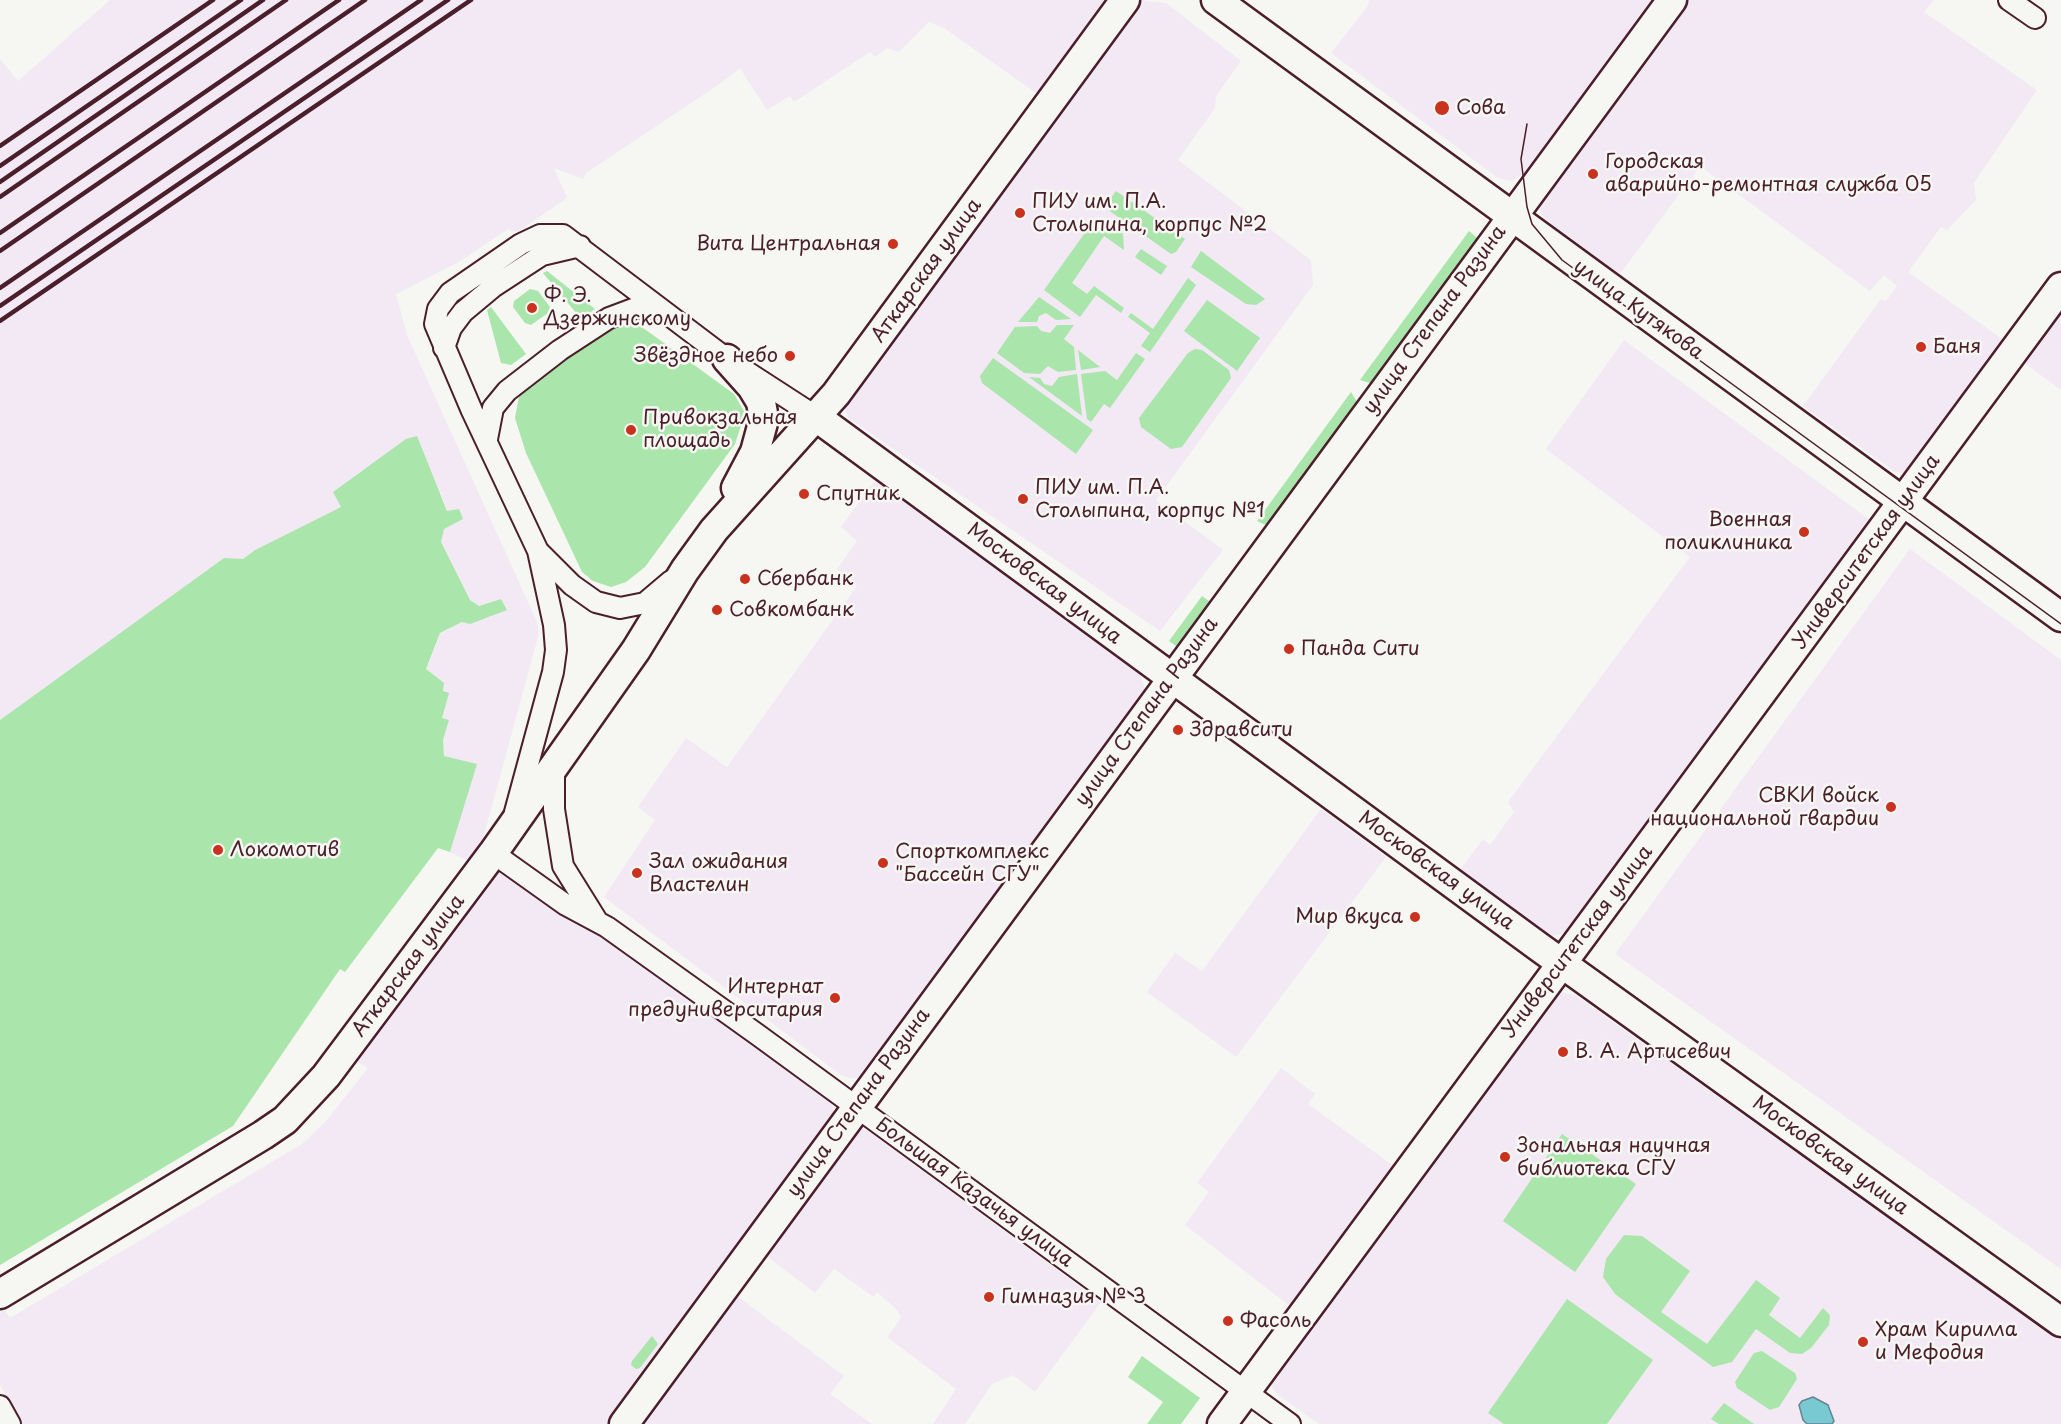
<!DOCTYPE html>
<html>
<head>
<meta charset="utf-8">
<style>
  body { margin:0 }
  canvas { display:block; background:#f6f6f2 }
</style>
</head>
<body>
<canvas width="2061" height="1424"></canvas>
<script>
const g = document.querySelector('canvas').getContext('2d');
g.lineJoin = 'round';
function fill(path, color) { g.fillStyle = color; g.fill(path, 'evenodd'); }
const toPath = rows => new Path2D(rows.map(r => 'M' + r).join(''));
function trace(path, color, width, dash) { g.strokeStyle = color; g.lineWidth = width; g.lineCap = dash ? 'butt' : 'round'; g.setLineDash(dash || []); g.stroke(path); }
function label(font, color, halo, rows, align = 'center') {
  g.font = font + ' "Playpen Sans",sans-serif'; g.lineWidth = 5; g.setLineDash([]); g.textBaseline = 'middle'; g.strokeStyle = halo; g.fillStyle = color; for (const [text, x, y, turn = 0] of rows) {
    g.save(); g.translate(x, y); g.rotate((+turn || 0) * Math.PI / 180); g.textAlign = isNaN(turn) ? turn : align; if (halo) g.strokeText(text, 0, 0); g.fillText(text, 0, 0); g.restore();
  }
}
const built = toPath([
  [110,0,1108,0,1039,95,944,28,929,22,899,52,887,48,875,57,870,52,794,102,790,96,767,110,740,68,718,85,586,173,583,179,554,168,567,198,517,232,508,229,459,262,396,294,407,335,537,622,539,633,483,839,473,863,450,852,459,823,444,756,443,740,449,720,442,718,444,683,426,670,440,634,462,622,493,616,507,609,501,599,478,606,470,600,441,542,444,529,463,519,448,512,441,493,364,469,333,492,341,507,255,550,243,559,224,558,0,720,0,59,18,81],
  [1138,0,1166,3,1241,61,1216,96,1215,108,1178,160,1311,260,1313,285,1156,500,1223,550,1160,631,848,418,844,406],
  [1369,0,1653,0,1525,173,1511,181,1498,178,1331,53,1368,6],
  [1686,0,1934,0,1924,12,2037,90,1974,183,1976,200,1947,230,1941,227,1908,272,2005,341,1912,469,1905,473,1895,472,1803,406,1881,299,1886,301,1897,286,1884,275,1870,291,1700,166,1620,274,1544,218,1538,207,1540,198],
  [2061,301,2061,390,2019,359],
  [1624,340,1870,520,1869,526,1572,931,1550,937,1460,870,1483,839,1490,845,1514,812,1508,802,1690,557,1546,449],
  [875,480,1140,674,1144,686,1144,696,866,1072,860,1077,850,1078,841,1075,604,897,655,820,638,807,686,738,727,767,857,586,837,569,857,541,841,527],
  [1910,549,2061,660,2061,1269,1615,954],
  [1321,809,1386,857,1236,1057,1147,992,1175,953,1202,971],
  [505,868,512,868,830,1099,833,1108,835,1119,613,1424,23,1424,0,1385,0,1312,4,1310,10,1318,302,1144,327,1120,368,1068,356,1061,496,871],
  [1561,992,1575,995,2061,1341,2061,1424,1319,1424,1278,1395,1272,1387,1271,1378,1551,997],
  [1281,1068,1315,1094,1308,1104,1398,1169,1295,1310,1185,1225,1209,1192,1197,1183],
  [859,1128,868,1131,1101,1302,1035,1392,1013,1375,992,1384,965,1424,933,1424,956,1389,887,1337,901,1318,897,1310,877,1292,874,1297,834,1269,815,1293,759,1250,851,1129],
  [729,1290,844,1376,830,1394,872,1424,634,1424]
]);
const green = toPath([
  [1116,191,1185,239,1176,252,1171,254,1104,207],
  [1101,221,1123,234,1124,250,1104,236,1072,283,1087,294,1094,286,1124,308,1121,313,1096,295,1080,317,1044,290,1092,223],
  [1469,231,1481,241,1373,384,1360,380],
  [1141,249,1167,266,1161,275,1135,257],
  [1201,251,1265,299,1256,305,1246,304,1191,267],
  [547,271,595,309,581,319,543,273],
  [1188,278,1196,285,1150,352,1141,346,1150,333,1128,317,1131,313,1153,329],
  [530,289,538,291,550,307,548,313,531,325,525,323,513,307,514,301],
  [1039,297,1071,319,1056,320,1046,313,1039,316,1037,322,1018,322],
  [1207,300,1260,338,1237,371,1184,331],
  [491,307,526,354,511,365,501,363,487,310],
  [617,325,637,325,646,330,734,394,745,413,735,444,645,567,626,582,611,587,593,581,582,572,526,453,515,418,520,391,601,331],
  [1057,325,1074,325,1064,339,1074,347,1076,370,1058,372,1048,366,1040,374,1024,373,997,353,1015,327,1037,326,1041,331,1050,333],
  [1195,349,1202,350,1229,370,1231,378,1182,447,1171,449,1141,427,1139,418,1188,353],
  [1078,350,1100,367,1081,370],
  [1136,353,1145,359,1110,408,1104,404,1091,422,1087,419,1081,374,1105,371,1117,380],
  [993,358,1093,430,1076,454,982,383,980,376],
  [1077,374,1082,416,1029,377,1040,378,1044,384,1052,386,1059,377],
  [1351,392,1357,402,1353,415,1270,527,1257,521],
  [417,436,447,511,459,509,463,519,444,529,441,542,470,600,479,606,501,599,507,610,470,624,462,622,440,633,426,669,444,683,443,691,449,693,442,718,449,720,443,740,444,756,477,764,450,852,438,848,345,972,340,969,233,1126,0,1265,0,720,224,558,243,559,255,550,341,507,333,492,406,439],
  [1202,596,1213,604,1180,649,1169,641],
  [1562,1134,1636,1184,1575,1272,1503,1221],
  [1624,1235,1642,1236,1690,1271,1661,1312,1707,1344,1756,1280,1780,1298,1769,1315,1800,1338,1823,1308,1830,1315,1829,1325,1811,1348,1802,1354,1790,1353,1756,1329,1732,1362,1713,1367,1615,1294,1603,1277,1606,1259],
  [1567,1299,1653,1360,1607,1424,1504,1424,1488,1413],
  [652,1336,658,1344,640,1368,636,1369,631,1365,632,1361],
  [1762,1351,1795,1373,1797,1379,1779,1407,1770,1410,1737,1388,1735,1382,1754,1353],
  [1142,1356,1200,1398,1181,1424,1147,1424,1163,1402,1128,1377],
  [1724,1403,1754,1424,1719,1424,1711,1419]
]);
const water = toPath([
  [1813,1397,1828,1405,1834,1421,1832,1424,1807,1424,1803,1420,1799,1405,1802,1401,1813,1397]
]);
const street = toPath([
  [2009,0,2035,18],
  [444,348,451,328,463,312,493,287,542,255,580,246],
  [487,439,493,408,507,391,560,350,609,318,633,309,658,308],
  [538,551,572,585,596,602,620,608,645,603,671,581],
  [554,766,554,809,563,866,596,919],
  [515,812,553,672,556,650,554,625,538,551,472,411,435,324,438,309,450,293,521,244,540,235,563,235,727,359,815,416],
  [493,853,566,905,607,927,758,1035,1290,1424],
  [0,1406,10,1424]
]);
const secondary = toPath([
  [1216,0,2061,617],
  [727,359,752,387,761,402,764,419,755,452,736,488],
  [815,416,1539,947,2061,1322],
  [0,1294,263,1135,285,1120,326,1076,493,853,636,650,685,570,714,530,836,394,1125,0],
  [624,1424,1672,0],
  [1222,1424,2061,287]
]);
const tram = toPath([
  [1527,124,1521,159,1527,207,1532,224,1562,260,2061,624]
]);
const rail = toPath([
  [0,146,213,0],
  [0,166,241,0],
  [0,182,263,0],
  [0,197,286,0],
  [0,233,339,0],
  [0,251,365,0],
  [0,288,421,0],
  [0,306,448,0],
  [0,321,471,0]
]);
const markers = [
  [1442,108,8,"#c8321e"],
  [1593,174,6,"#c8321e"],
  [1020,213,6,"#c8321e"],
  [893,244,6,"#c8321e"],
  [532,308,6,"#c8321e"],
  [1921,347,6,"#c8321e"],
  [790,356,6,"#c8321e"],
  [631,430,6,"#c8321e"],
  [804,494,6,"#c8321e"],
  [1023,499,6,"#c8321e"],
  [1804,532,6,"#c8321e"],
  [745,579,6,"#c8321e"],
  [717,610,6,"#c8321e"],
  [1289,649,6,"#c8321e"],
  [1178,730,6,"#c8321e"],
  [1891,807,6,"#c8321e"],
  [218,850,6,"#c8321e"],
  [883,863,6,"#c8321e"],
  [637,873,6,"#c8321e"],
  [1415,917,6,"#c8321e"],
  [835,998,6,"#c8321e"],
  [1563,1052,6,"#c8321e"],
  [1505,1157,6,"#c8321e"],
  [989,1297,6,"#c8321e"],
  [1228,1321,6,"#c8321e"],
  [1863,1342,6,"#c8321e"]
];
const poiNames = [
  ["Сова",1456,108],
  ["Городская",1605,162],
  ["аварийно-ремонтная служба 05",1605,185],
  ["ПИУ им. П.А.",1032,202],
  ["Столыпина, корпус №2",1032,225],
  ["Вита Центральная",881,244,"right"],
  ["Ф. Э.",544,296],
  ["Дзержинскому",544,319],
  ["Баня",1933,347],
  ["Звёздное небо",778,356,"right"],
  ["Привокзальная",643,418],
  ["площадь",643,441],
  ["ПИУ им. П.А.",1035,488],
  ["Столыпина, корпус №1",1035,511],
  ["Спутник",816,494],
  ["Военная",1792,520,"right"],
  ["поликлиника",1792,543,"right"],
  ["Сбербанк",757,579],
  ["Совкомбанк",729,610],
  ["Панда Сити",1301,649],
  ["Здравсити",1190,730],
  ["СВКИ войск",1879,796,"right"],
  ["национальной гвардии",1879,819,"right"],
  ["Локомотив",230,850],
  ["Спорткомплекс",895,852],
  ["\"Бассейн СГУ\"",895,875],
  ["Зал ожидания",649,862],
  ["Властелин",649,885],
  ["Мир вкуса",1403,917,"right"],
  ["Интернат",823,987,"right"],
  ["предуниверситария",823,1010,"right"],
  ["В. А. Артисевич",1575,1052],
  ["Зональная научная",1517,1146],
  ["библиотека СГУ",1517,1169],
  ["Гимназия № 3",1001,1297],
  ["Фасоль",1240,1321],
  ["Храм Кирилла",1875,1330],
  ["и Мефодия",1875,1353]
];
const streetNames = [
  ["Аткарская улица",927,271,-54],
  ["улица Кутякова",1638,310,36],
  ["улица Степана Разина",1435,320,-54],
  ["Университетская улица",1867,552,-54],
  ["Московская улица",1044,584,37],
  ["улица Степана Разина",1147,712,-54],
  ["Московская улица",1436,871,36],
  ["Университетская улица",1578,942,-53],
  ["Аткарская улица",409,966,-53],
  ["улица Степана Разина",859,1103,-54],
  ["Московская улица",1830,1156,36],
  ["Большая Казачья улица",974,1193,36]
];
fill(built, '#f2e9f4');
fill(green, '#aae5ab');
fill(water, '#79c9d3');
trace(water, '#668590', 1.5);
trace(street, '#4a1f2b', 24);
trace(secondary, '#4a1f2b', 33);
trace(street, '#f6f6f2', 20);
trace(secondary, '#f6f6f2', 28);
trace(tram, '#4a1f2b', 1.5);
trace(rail, '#4a1f2b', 4.5);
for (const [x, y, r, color] of markers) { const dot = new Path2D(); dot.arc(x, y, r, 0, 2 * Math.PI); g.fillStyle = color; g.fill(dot); trace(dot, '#f6f6f2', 2); }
label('20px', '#4a1f2b', '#f6f6f2', poiNames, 'left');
label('20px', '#4a1f2b', '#f6f6f2', streetNames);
</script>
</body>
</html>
